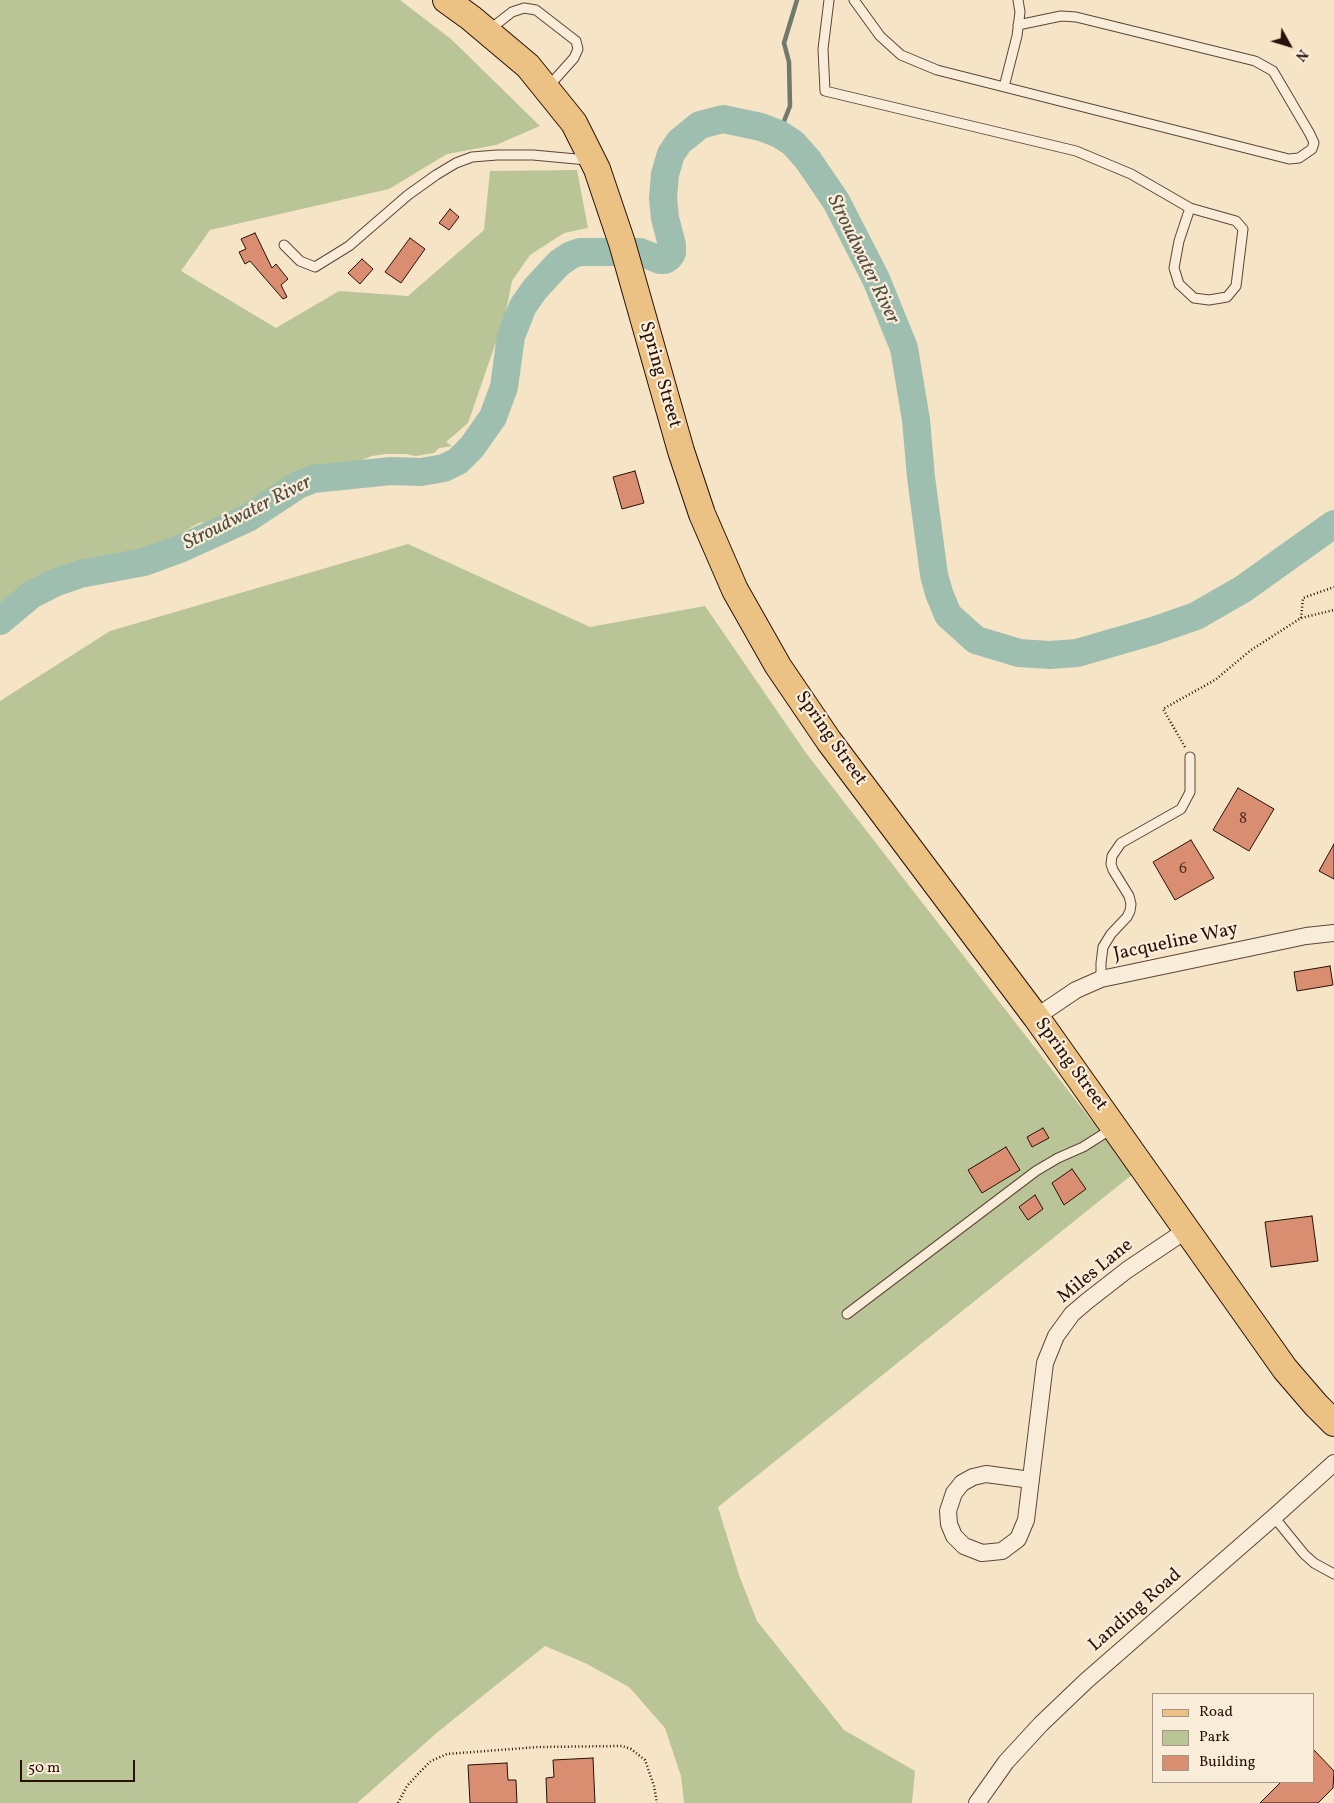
<!DOCTYPE html>
<html>
<head>
<meta charset="utf-8">
<style>
  body { margin:0 }
  #map { position:relative; width:1334px; height:1803px; overflow:hidden; background:#f6e4c6; font-family:Vollkorn,serif }
  canvas { display:block }
  .legend { position:absolute; left:1152px; top:1693px; width:162px; height:90px; box-sizing:border-box; background:#f9edda; border:1px solid #a59586; margin:0; padding:6px 9px; list-style:none; font-size:15px; color:#281108 }
  .legend li { display:flex; align-items:center; gap:10px; height:25px }
  .legend b { width:25px; border:1px solid #a59586 }
  .north { position:absolute; left:1264px; top:20px; width:50px; height:50px; -webkit-text-stroke:4px #f9edda; paint-order:stroke; rotate:129deg; font-size:14px; font-weight:700; line-height:20px; text-align:center; color:#281108 }
  .north::after { content:''; display:block; margin:auto; width:18px; height:22px; background:#281108; clip-path:polygon(50% 0,100% 100%,50% 72%,0 100%) }
  .scale { position:absolute; left:20px; top:1760px; width:115px; height:22px; box-sizing:border-box; border:2px solid #281108; border-top:0; padding-left:6px; font-size:15px; line-height:18px; white-space:nowrap; color:#281108; -webkit-text-stroke:4px #f9edda; paint-order:stroke }
</style>
</head>
<body>
<div id="map">
<canvas width="1334" height="1803"></canvas>
<ul class="legend">
<li><b style="height:6px;background:#ebc283"></b>Road</li>
<li><b style="height:14px;background:#bac597"></b>Park</li>
<li><b style="height:14px;background:#d98e72"></b>Building</li>
</ul>
<div class="north">N</div>
<div class="scale">50 m</div>
</div>
<script>
const g = document.querySelector('canvas').getContext('2d');
g.lineJoin = 'round';
function fill(path, color) { g.fillStyle = color; g.fill(path, 'evenodd'); }
const toPath = rows => new Path2D(rows.map(r => 'M' + r).join(''));
function trace(path, color, width, dash) { g.strokeStyle = color; g.lineWidth = width; g.lineCap = dash ? 'butt' : 'round'; g.setLineDash(dash || []); g.stroke(path); }
function label(font, color, halo, rows, align = 'center') {
  g.font = font + ' Vollkorn,serif'; g.lineWidth = 4.5; g.setLineDash([]); g.textBaseline = 'middle'; g.strokeStyle = halo; g.fillStyle = color; for (const [text, x, y, turn = 0] of rows) {
    g.save(); g.translate(x, y); g.rotate((+turn || 0) * Math.PI / 180); g.textAlign = isNaN(turn) ? turn : align; if (halo) g.strokeText(text, 0, 0); g.fillText(text, 0, 0); g.restore();
  }
}
const green = toPath([
  [0,0,400,0,451,39,540,126,496,145,447,154,389,189,210,230,181,271,276,328,339,291,408,296,484,230,490,171,577,170,588,228,564,233,530,255,512,281,505,316,468,423,446,442,452,446,439,448,434,453,416,456,405,454,385,454,372,456,349,465,304,470,289,479,282,485,270,506,264,510,252,512,251,519,248,521,232,522,218,520,199,523,162,544,125,557,96,560,39,576,20,589,0,612],
  [408,544,590,627,705,606,806,753,1133,1174,718,1507,739,1575,757,1621,844,1730,915,1771,912,1803,684,1803,681,1776,665,1728,629,1687,585,1663,545,1646,439,1731,357,1803,0,1803,0,701,110,631]
]);
const stream = toPath([
  [779,134,790,106,789,62,784,43,797,0]
]);
const river = toPath([
  [0,621,31,595,54,583,80,574,144,562,182,548,248,518,298,485,313,479,391,471,421,472,444,468,458,461,472,447,493,417,504,387,511,336,523,306,535,289,559,263,571,255,580,252,640,252,660,260,665,260,669,257,672,253,672,245,665,218,663,198,665,174,671,154,679,142,700,125,723,119,761,127,779,134,793,143,808,160,836,201,876,279,904,348,916,420,921,477,934,575,939,593,948,615,976,640,1019,653,1050,655,1077,653,1153,631,1196,616,1243,589,1334,524]
]);
const building = toPath([
  [450,209,459,217,449,230,439,223,450,209],
  [255,233,272,268,276,264,288,279,281,285,287,297,283,299,250,261,245,264,239,252,246,249,241,239,255,233],
  [410,238,425,249,401,283,385,272,410,238],
  [362,259,373,269,360,284,348,273,362,259],
  [635,471,644,503,622,509,613,477,635,471],
  [1238,788,1274,809,1249,851,1213,830,1238,788],
  [1191,840,1214,878,1175,900,1153,862,1191,840],
  [1334,844,1334,879,1319,871,1334,844],
  [1330,966,1333,985,1297,991,1294,972,1330,966],
  [1043,1128,1049,1138,1032,1147,1027,1137,1043,1128],
  [1006,1147,1020,1170,982,1193,968,1170,1006,1147],
  [1072,1169,1086,1189,1064,1205,1052,1183,1072,1169],
  [1035,1195,1043,1209,1028,1220,1019,1207,1035,1195],
  [1312,1216,1318,1261,1271,1267,1265,1222,1312,1216],
  [1313,1749,1334,1771,1333,1788,1318,1803,1260,1803,1281,1782,1313,1782,1313,1749],
  [593,1758,595,1803,547,1803,546,1778,554,1777,553,1760,593,1758],
  [507,1763,508,1780,516,1780,517,1803,470,1803,468,1765,507,1763]
]);
const path = toPath([
  [1301,618,1303,598,1334,587],
  [1185,747,1163,709,1215,680,1251,650,1301,618,1334,610],
  [398,1803,407,1786,419,1773,431,1761,447,1754,538,1747,622,1746,631,1749,645,1760,654,1786,657,1803]
]);
const service = toPath([
  [829,0,823,49,825,91,1076,151,1131,174,1190,208,1179,241,1174,268,1179,284,1194,298,1209,300,1227,297,1236,286,1243,229,1236,221,1190,208],
  [854,0,880,36,901,55,937,70,1289,159,1299,158,1312,149,1314,143,1310,134,1273,71,1255,61,1076,17,1061,16,1018,25],
  [489,30,512,12,524,8,536,10,576,41,578,49,574,58,548,87],
  [1004,87,1017,36,1020,12,1018,0],
  [284,245,300,261,315,267,349,246,408,195,436,175,456,163,472,157,497,155,533,155,587,160],
  [1101,979,1101,963,1103,947,1111,934,1127,917,1130,911,1131,904,1129,896,1113,870,1111,864,1112,856,1121,843,1181,809,1190,792,1190,757],
  [847,1314,1036,1171,1058,1158,1083,1147,1113,1128],
  [1274,1517,1304,1554,1314,1563,1334,1574]
]);
const minor = toPath([
  [1036,1017,1076,990,1101,979,1306,936,1334,933],
  [1031,1480,986,1474,973,1477,962,1483,954,1493,948,1511,949,1524,954,1536,964,1546,982,1553,1002,1551,1018,1539,1026,1520,1045,1363,1056,1336,1072,1314,1086,1302,1127,1270,1188,1229],
  [977,1803,1006,1762,1041,1724,1086,1681,1274,1517,1334,1463]
]);
const primary = toPath([
  [446,0,471,18,528,66,574,123,597,169,622,243,681,451,702,514,735,590,778,666,829,741,1036,1017,1285,1369,1316,1405,1334,1423]
]);
const numberNames = [
  ["8",1243,820],
  ["6",1183,870]
];
const streetNames = [
  ["Spring Street",659,375,74],
  ["Spring Street",830,739,55],
  ["Jacqueline Way",1176,943,-12],
  ["Spring Street",1070,1065,54],
  ["Miles Lane",1096,1272,-39],
  ["Landing Road",1136,1611,-41]
];
const waterNames = [
  ["Stroudwater River",862,260,64],
  ["Stroudwater River",248,514,-27]
];
fill(green, '#bac597');
trace(stream, '#6f796c', 4.5);
trace(river, '#9ebfaf', 28);
fill(building, '#d98e72');
trace(building, '#281108', 1);
trace(service, '#5c4638', 11);
trace(minor, '#5c4638', 18);
trace(primary, '#281108', 28);
trace(path, '#281108', 2.5, [1, 2.5]);
trace(service, '#f9edda', 9);
trace(minor, '#f9edda', 16);
trace(primary, '#ebc283', 26);
label('16px', '#543022', null, numberNames);
label('19px', '#281108', '#f9edda', streetNames);
label('italic 20px', '#514e42', '#f9edda', waterNames);
</script>
</body>
</html>
